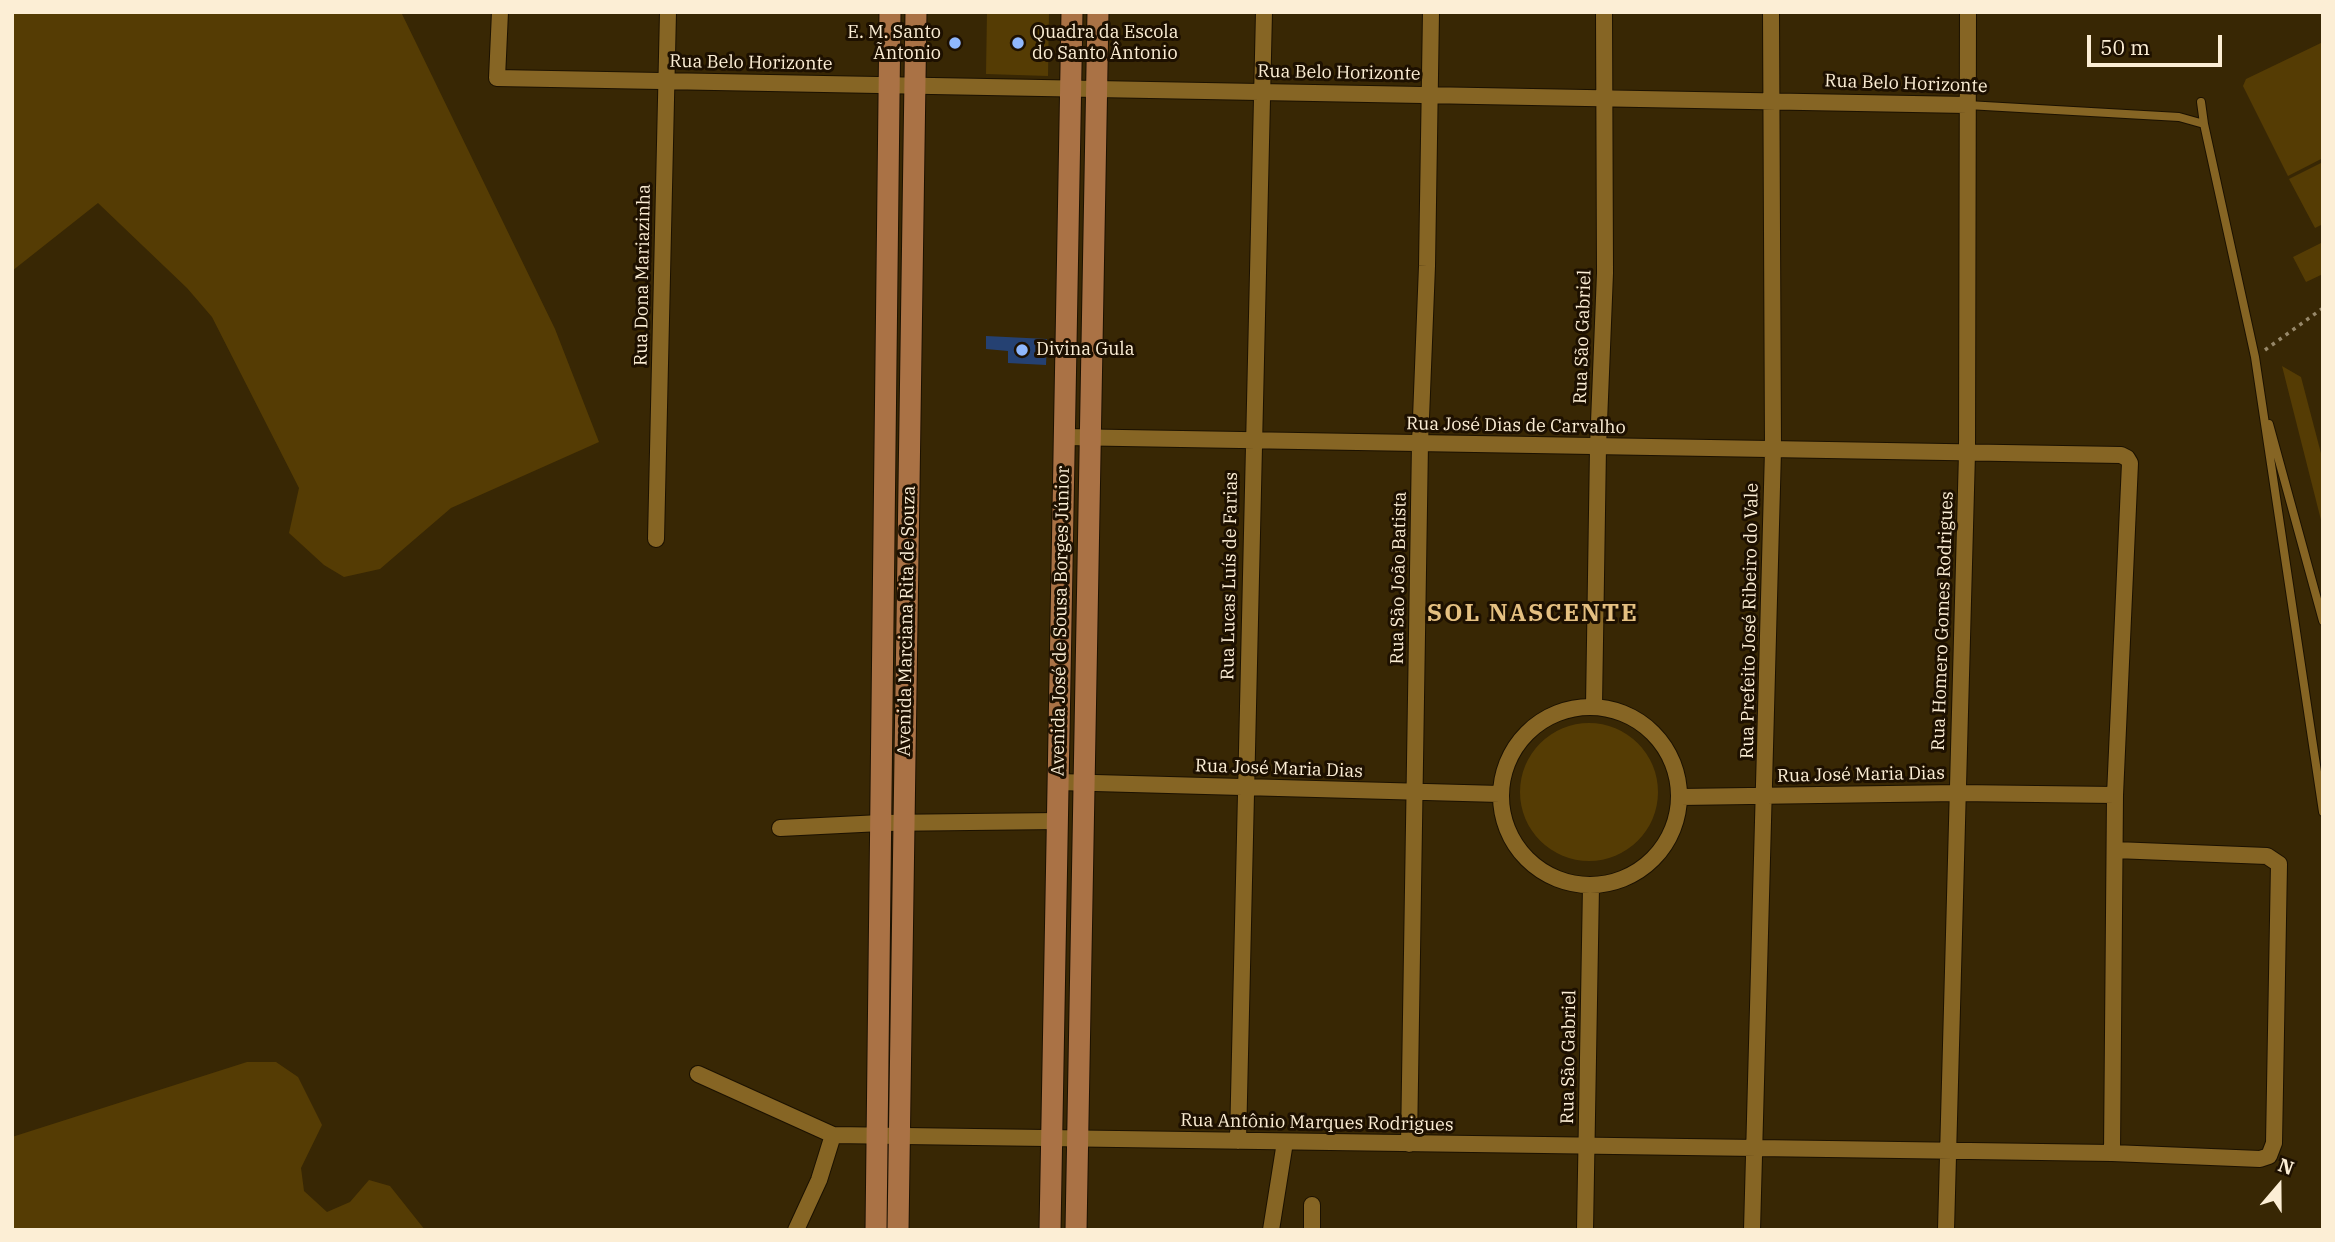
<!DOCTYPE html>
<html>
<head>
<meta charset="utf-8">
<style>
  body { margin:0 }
  #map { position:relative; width:2335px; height:1242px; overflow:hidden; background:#382704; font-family:"IBM Plex Serif",serif }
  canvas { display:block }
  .frame { position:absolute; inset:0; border:14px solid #fceed5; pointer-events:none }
  .north { position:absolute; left:2244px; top:1151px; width:70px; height:70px; -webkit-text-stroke:5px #1d1000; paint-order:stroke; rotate:20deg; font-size:19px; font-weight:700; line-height:28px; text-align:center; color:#fceed5 }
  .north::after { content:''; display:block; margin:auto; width:24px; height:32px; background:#fceed5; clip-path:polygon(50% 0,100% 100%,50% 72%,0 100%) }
  .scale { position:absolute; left:2087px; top:35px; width:135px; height:32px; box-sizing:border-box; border:4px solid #fceed5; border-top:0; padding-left:9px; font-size:21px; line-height:24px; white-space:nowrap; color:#fceed5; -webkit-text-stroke:5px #1d1000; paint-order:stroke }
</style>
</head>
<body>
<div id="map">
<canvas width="2335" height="1242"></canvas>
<div class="frame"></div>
<div class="north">N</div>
<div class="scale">50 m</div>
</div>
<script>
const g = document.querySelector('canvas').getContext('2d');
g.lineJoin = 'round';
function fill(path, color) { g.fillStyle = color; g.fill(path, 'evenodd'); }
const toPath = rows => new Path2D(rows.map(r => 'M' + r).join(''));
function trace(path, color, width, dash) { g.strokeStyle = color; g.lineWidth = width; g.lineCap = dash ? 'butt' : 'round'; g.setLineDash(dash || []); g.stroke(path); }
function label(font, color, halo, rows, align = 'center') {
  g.font = font + ' "IBM Plex Serif",serif'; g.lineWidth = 6; g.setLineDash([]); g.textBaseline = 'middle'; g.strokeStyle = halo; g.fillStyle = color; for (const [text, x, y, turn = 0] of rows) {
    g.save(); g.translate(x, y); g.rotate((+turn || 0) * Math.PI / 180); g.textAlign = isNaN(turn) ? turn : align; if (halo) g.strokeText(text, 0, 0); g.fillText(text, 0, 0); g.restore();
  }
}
const green = toPath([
  [12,12,401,12,555,329,599,442,451,508,380,569,344,577,324,565,289,533,299,488,212,317,187,288,98,203,12,271],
  [987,12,1049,12,1048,76,986,74],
  [2323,42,2323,158,2288,176,2243,86,2246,79],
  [2323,162,2323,224,2315,228,2289,179],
  [2323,242,2323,274,2306,282,2293,257],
  [2282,366,2301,377,2323,461,2323,528],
  '1520 792a69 69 0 1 1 138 0a69 69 0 1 1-138 0Z',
  [247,1062,276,1062,298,1077,322,1125,301,1168,304,1191,327,1212,350,1202,369,1180,390,1186,425,1230,12,1230,12,1137]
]);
const building = toPath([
  [986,336,1047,339,1046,365,1008,363,1008,351,986,349]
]);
const path = toPath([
  [2265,350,2323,308]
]);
const lane = toPath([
  [2201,102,2204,124],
  [1967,105,2179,117,2204,124,2255,357,2323,812],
  [2269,424,2323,621]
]);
const street = toPath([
  [500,12,497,78,1967,105],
  [1064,437,2121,455,2127,458,2130,463,2115,795,2112,1153],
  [656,539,668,12],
  [1594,706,1598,447,1605,273,1604,12],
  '1501 796a89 89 0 1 1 178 0a89 89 0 1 1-178 0Z',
  [1058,782,1500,794],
  [1680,797,1958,793,2115,795],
  [780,828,881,823,1059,821],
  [698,1074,833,1135,2112,1153,2260,1159,2269,1156,2274,1143,2279,864,2267,856,2115,850],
  [1238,1141,1264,12],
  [1409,1144,1420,443,1427,266,1431,12],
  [796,1230,819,1180,833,1135],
  [1271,1230,1285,1142],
  [1312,1230,1312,1205],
  [1585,1230,1591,886],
  [1752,1230,1773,450,1771,12],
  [1946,1230,1967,453,1968,12]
]);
const secondary = toPath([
  [876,1230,890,12],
  [898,1230,916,12],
  [1050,1230,1072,12],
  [1076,1230,1098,12]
]);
const markers = [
  [955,43,7,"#90b8fd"],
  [1018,43,7,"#90b8fd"],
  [1022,350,7,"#90b8fd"]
];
const poiNames = [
  ["E. M. Santo",941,33,"right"],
  ["Ãntonio",941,54,"right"],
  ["Quadra da Escola",1032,33],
  ["do Santo Ântonio",1032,54],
  ["Divina Gula",1036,350]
];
const streetNames = [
  ["Rua Belo Horizonte",751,63,1],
  ["Rua Belo Horizonte",1339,73,1],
  ["Rua Belo Horizonte",1906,84,2],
  ["Rua Dona Mariazinha",643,275,-89],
  ["Rua São Gabriel",1583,337,-88],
  ["Rua José Dias de Carvalho",1516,426,1],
  ["Rua Lucas Luís de Farias",1230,576,-89],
  ["Rua São João Batista",1399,578,-89],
  ["Avenida Marciana Rita de Souza",907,621,-89],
  ["Avenida José de Sousa Borges Júnior",1061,621,-89],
  ["Rua Prefeito José Ribeiro do Vale",1750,621,-89],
  ["Rua Homero Gomes Rodrigues",1943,621,-88],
  ["Rua José Maria Dias",1279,769,2],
  ["Rua José Maria Dias",1861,775,-1],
  ["Rua São Gabriel",1569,1057,-89],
  ["Rua Antônio Marques Rodrigues",1317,1123,1]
];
const districtNames = [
  ["SOL NASCENTE",1533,614]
];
fill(green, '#553c04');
fill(building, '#254172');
trace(lane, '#1b1101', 10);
trace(street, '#1b1101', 18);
trace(secondary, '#1b1101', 23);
trace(path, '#968769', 3.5, [3.5, 5]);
trace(lane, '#866524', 8);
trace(street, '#866524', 16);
trace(secondary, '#aa7245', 21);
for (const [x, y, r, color] of markers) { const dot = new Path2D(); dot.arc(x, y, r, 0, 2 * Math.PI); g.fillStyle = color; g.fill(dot); trace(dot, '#1d1000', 2.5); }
label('18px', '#fceed5', '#1d1000', poiNames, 'left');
label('18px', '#fceed5', '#1d1000', streetNames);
g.letterSpacing = '2px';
label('bold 24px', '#e5c081', '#1d1000', districtNames);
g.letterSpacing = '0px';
</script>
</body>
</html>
